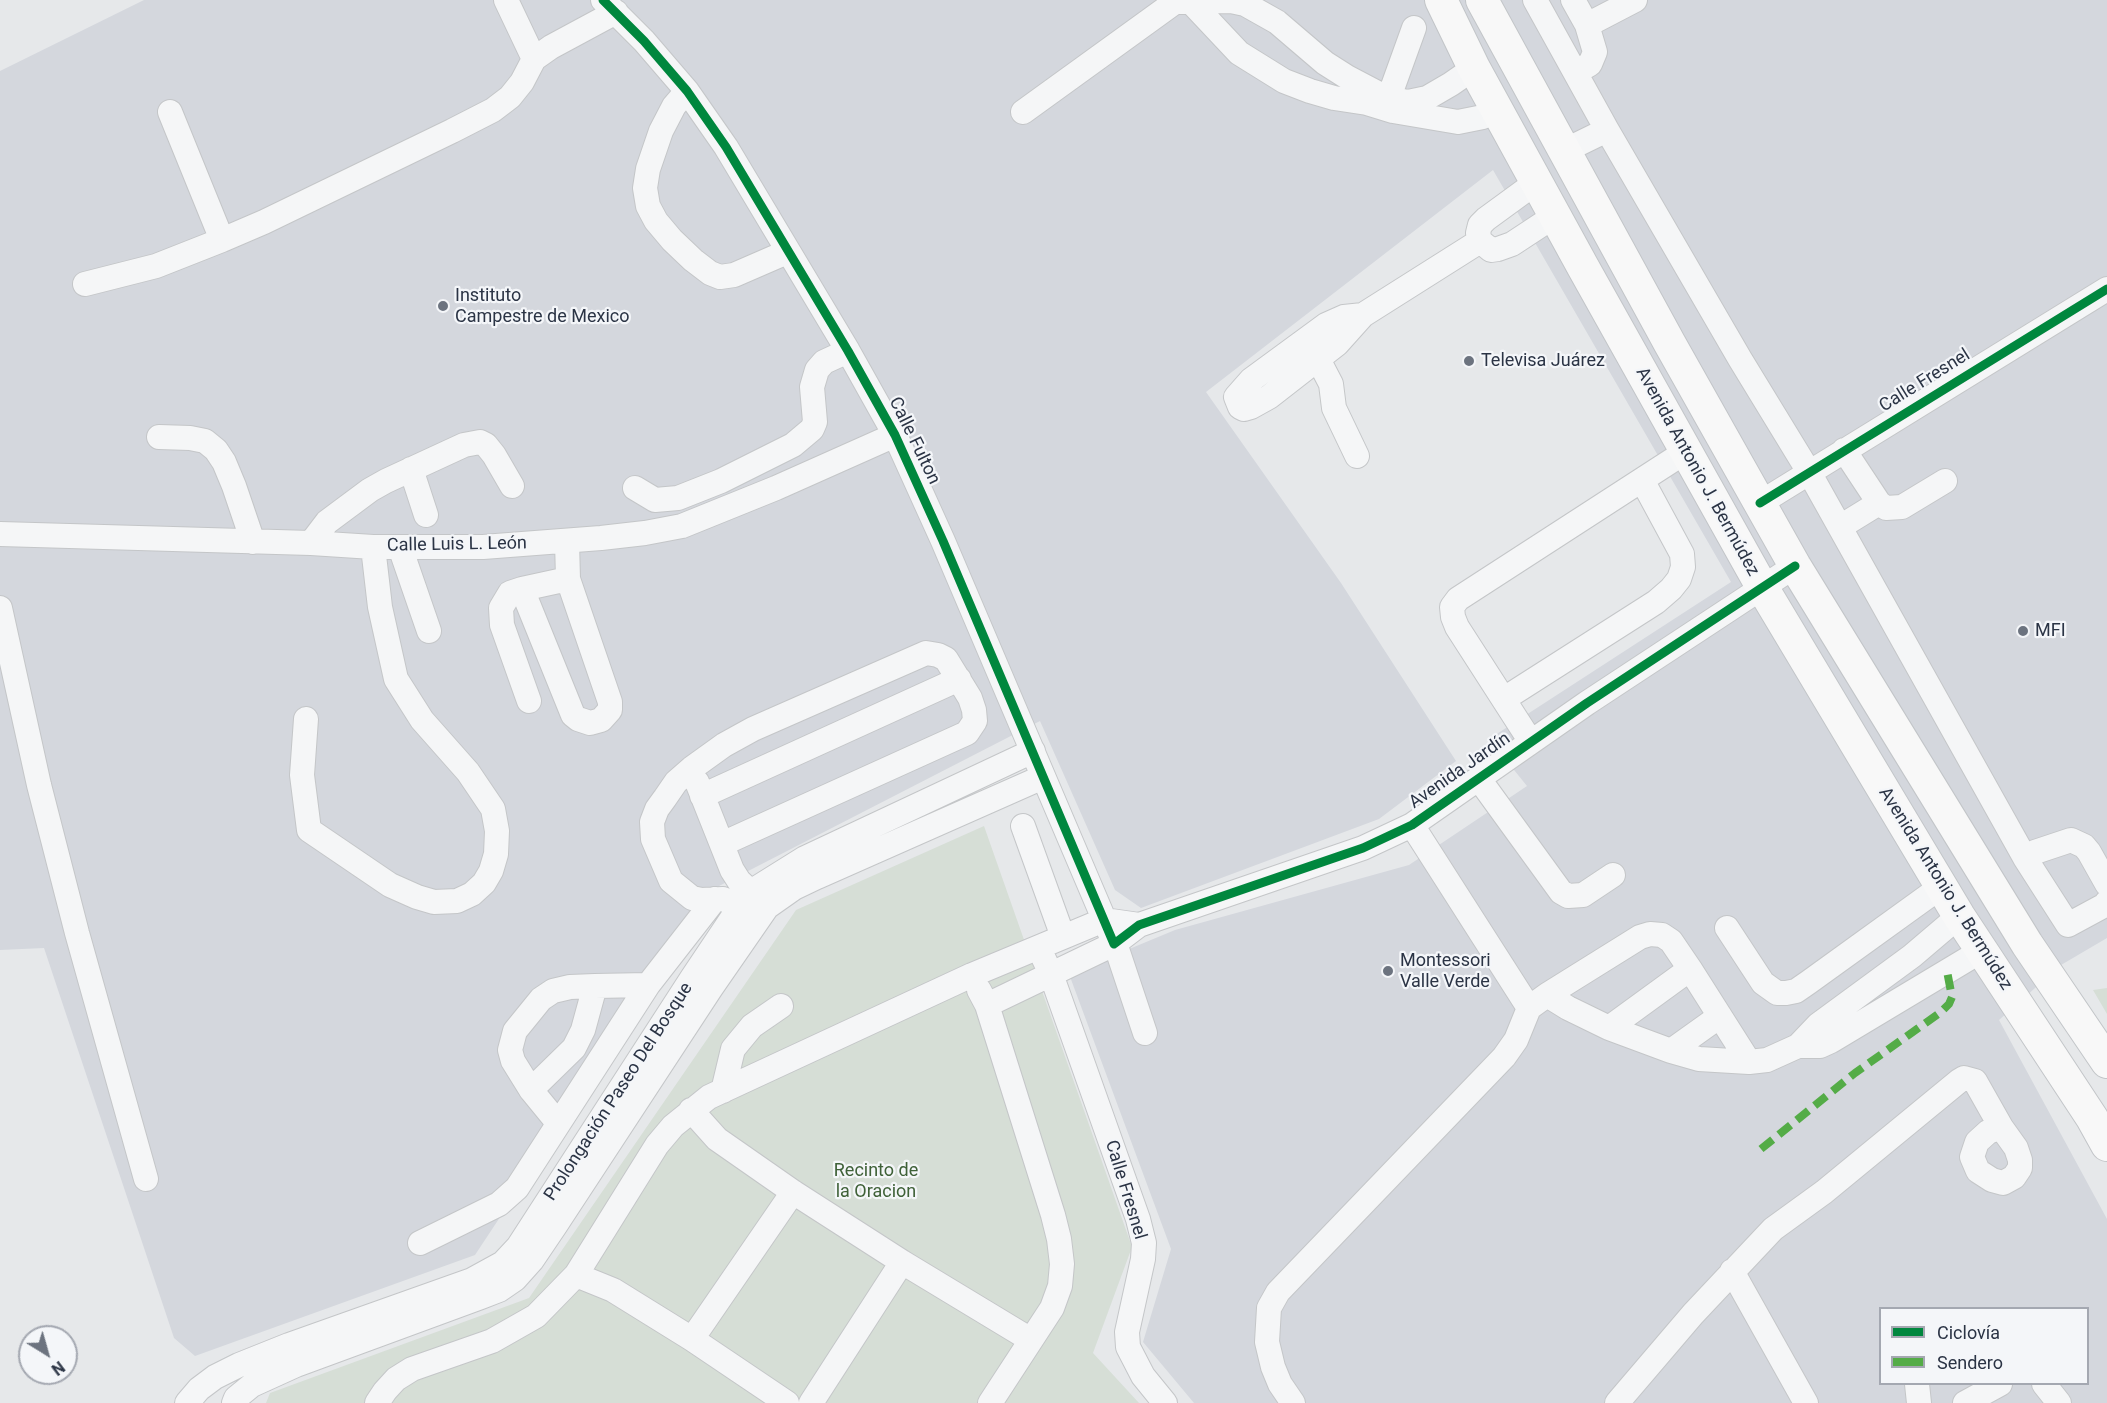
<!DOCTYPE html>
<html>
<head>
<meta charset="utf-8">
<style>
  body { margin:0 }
  #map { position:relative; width:2107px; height:1403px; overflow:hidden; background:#e6e8ea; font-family:Roboto,sans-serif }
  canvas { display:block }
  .legend { position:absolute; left:1879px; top:1307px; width:210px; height:78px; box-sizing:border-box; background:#f4f6f9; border:2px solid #a4a8b1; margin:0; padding:8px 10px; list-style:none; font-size:18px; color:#2b3445 }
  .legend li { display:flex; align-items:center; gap:12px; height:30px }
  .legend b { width:30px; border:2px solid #a4a8b1 }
  .north { position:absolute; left:18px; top:1325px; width:60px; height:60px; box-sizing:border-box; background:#f4f6f9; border:2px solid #a4a8b1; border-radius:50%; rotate:143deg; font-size:16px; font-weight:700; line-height:24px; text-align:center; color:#2b3445 }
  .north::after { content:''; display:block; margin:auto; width:21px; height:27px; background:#6c737f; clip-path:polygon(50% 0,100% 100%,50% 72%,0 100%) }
</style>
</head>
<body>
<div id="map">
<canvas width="2107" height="1403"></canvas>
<ul class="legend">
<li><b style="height:8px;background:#00873e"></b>Ciclovía</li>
<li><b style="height:8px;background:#54ac47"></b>Sendero</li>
</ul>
<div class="north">N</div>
</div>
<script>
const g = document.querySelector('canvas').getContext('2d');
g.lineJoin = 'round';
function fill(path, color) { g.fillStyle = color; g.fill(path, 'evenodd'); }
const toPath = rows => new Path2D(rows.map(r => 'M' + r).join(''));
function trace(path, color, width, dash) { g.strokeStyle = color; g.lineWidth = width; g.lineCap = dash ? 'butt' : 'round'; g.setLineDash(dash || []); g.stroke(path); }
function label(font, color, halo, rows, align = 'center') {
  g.font = font + ' Roboto,sans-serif'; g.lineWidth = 4.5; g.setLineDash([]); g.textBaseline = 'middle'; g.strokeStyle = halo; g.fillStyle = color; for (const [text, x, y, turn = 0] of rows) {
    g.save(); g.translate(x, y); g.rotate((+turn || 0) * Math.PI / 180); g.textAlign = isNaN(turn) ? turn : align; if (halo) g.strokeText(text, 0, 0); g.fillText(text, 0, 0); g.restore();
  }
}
const built = toPath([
  [144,0,2107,0,2107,938,2061,965,1999,1020,2107,1219,2107,1403,1194,1403,1143,1342,1171,1249,1069,974,1175,930,1409,865,1527,786,1489,739,1731,582,1493,170,1206,392,1341,583,1456,761,1379,819,1141,908,1115,890,1040,721,719,886,475,1255,195,1356,174,1338,44,948,0,950,0,71],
  [1880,1308,2088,1308,2088,1384,1880,1384]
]);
const green = toPath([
  [984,826,1132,1247,1093,1353,1139,1403,266,1403,270,1393,529,1298,796,910],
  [2107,988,2107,1014,2093,990]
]);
const minor = toPath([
  [506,0,534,59],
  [603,0,644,41,687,91,726,147,848,351,895,435,943,541,1118,952,1145,1033],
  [1535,0,1607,130],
  [1573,0,1587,25,1595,52,1590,64,1576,72],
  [1191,2,1239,53,1284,81,1310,91,1334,98,1367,103,1393,111,1458,122,1483,117,1498,110],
  [1587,25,1635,0],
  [687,91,674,106,661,131,648,169,645,188,648,206,656,221,672,240,693,260,710,273,720,277,734,275,787,252],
  [1378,106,1392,89,1414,28],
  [170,112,222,240],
  [1023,112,1175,2,1231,1,1245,4,1277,22,1325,63,1347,77,1387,98,1408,102,1427,98,1451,84,1474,68],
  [1564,151,1607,130,1740,359,1809,472,2025,858,2035,852,2071,840,2084,846,2089,852,2107,884],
  [1538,181,1486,219,1480,225,1478,233,1480,241,1491,250,1498,249,1512,244,1556,215],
  [85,284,156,266,222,240,264,222,452,131,493,110,510,97,522,82,534,59,551,47,616,12],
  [1363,315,1337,344,1269,397,1251,407,1244,409,1240,407,1236,397,1251,380,1326,325,1344,317,1363,315,1480,241],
  [1318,359,1331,384,1334,408,1357,456],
  [159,437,190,438,205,441,216,450,224,462,234,486,253,542],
  [1844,450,1879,503,1886,508,1902,507,1945,481],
  [411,469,426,515],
  [635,488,655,500,678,498,721,481,793,445,812,429,815,422,812,387,817,370,824,362,848,351],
  [1760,503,2107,289],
  [1840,527,1879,503],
  [0,534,311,543,373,547,483,547,601,538,645,533,682,526,776,488,895,435],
  [311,543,327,522,370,490,386,481,464,445,480,442,486,445,494,455,512,486],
  [400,547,429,631],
  [522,589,573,715,578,719,590,723,601,720,610,710,610,702,568,579,567,541],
  [0,608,39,785,77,933,146,1179],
  [1504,699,1656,602,1671,589,1679,579,1683,567,1682,554,1642,480],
  [529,701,502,625,501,608,510,593,522,589,568,579],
  [306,719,302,775,309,830,390,885,417,897,434,902,457,901,472,894,484,883,491,871,496,854,497,831,493,809,468,772,422,720,396,679,380,607,373,547],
  [1531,742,1457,627,1453,617,1452,607,1458,599,1685,452],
  [1479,779,1561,892,1568,896,1583,895,1613,875],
  [697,782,732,870,739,881,761,902],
  [702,796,959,679],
  [1412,825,1529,1008],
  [1023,826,1063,937],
  [722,844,967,733,975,721,974,710,970,698,946,659,938,655,926,653,753,729,724,745,692,768,676,782,665,798,657,809,652,822,653,839,671,881,692,898,701,900,723,899,739,906,750,915],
  [2025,858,2068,925,2105,905,2107,902],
  [1727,928,1763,983,1777,993,1786,993,1796,991,1809,982,1942,886],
  [1044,959,1051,974,1138,1219,1144,1243,1143,1259,1127,1332,1128,1347,1143,1376,1165,1403],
  [979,990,987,1005,1053,1215,1059,1239,1062,1264,1060,1286,1052,1308,990,1403],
  [1547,995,1640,937,1650,934,1662,935,1671,941,1690,969,1749,1062],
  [987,1005,1114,944,1139,925,1363,848,1412,825,1587,703,1795,566],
  [1609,1028,1690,969],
  [1798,1046,1818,1025,1912,956,1959,916],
  [1671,1051,1720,1016],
  [531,1090,574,1048,583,1030,595,986],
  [723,1091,733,1049,752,1026,781,1006],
  [691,1110,717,1139,793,1192,902,1262,1031,1340],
  [558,1123,531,1090,513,1061,510,1050,515,1031,541,999,553,991,570,987,595,986,648,985],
  [420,1243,499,1204,517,1188,648,985,715,899],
  [1732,1271,1806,1403],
  [576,1275,613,1290,692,1339,787,1403],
  [692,1339,793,1192],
  [1917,1384,1919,1403],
  [2044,1384,2059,1403],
  [187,1403,199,1389,215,1377,239,1365,289,1345,472,1280,503,1263,518,1247,692,978,749,893,805,858,1033,751],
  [234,1403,236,1398,252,1385,296,1365,481,1297,499,1290,515,1279,532,1260,555,1226,711,988,767,907,794,888,817,877,1043,777],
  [377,1403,385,1391,396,1379,412,1369,492,1341,536,1316,576,1275,657,1145,673,1126,709,1097,972,975,1104,920,1139,925],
  [811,1403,902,1262],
  [1293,1403,1280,1384,1273,1367,1267,1342,1269,1308,1278,1292,1504,1057,1516,1040,1529,1008,1547,995,1568,1008,1609,1028,1671,1051,1699,1059,1749,1062,1767,1060,1798,1046,1820,1046,1831,1041,1981,951],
  [1617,1403,1693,1314,1773,1229,1824,1192,1959,1081,1964,1078,1975,1081,2001,1127,2016,1148,2020,1160,2020,1168,2014,1177,2003,1183,1992,1180,1978,1171,1972,1157,1977,1142,1988,1132,2001,1127],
  [1965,1403,2000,1384]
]);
const major = toPath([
  [1441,0,1474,68,1583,267,1762,587,1959,916,2092,1118,2107,1145],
  [1482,0,1670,344,1795,566,2027,944,2107,1062]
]);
const quiet = toPath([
  [1761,1149,1855,1073,1941,1012,1949,1004,1952,997,1947,971]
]);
const cycleway = toPath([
  [603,0,644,41,687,91,726,147,848,351,895,435,943,541,1114,944,1139,925,1363,848,1412,825,1587,703,1795,566],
  [1760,503,2107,289]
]);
const markers = [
  [443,306,6,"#6c737f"],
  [1469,361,6,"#6c737f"],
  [2023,631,6,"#6c737f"],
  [1388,971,6,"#6c737f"]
];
const poiNames = [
  ["Instituto",455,296],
  ["Campestre de Mexico",455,317],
  ["Televisa Juárez",1481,361],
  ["MFI",2035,631],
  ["Montessori",1400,961],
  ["Valle Verde",1400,982]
];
const streetNames = [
  ["Calle Fresnel",1925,381,-32],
  ["Calle Fulton",914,441,64],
  ["Avenida Antonio J. Bermúdez",1697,472,61],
  ["Calle Luis L. León",457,545,-1],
  ["Avenida Jardín",1460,771,-35],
  ["Avenida Antonio J. Bermúdez",1945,889,58],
  ["Prolongación Paseo Del Bosque",619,1092,-57],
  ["Calle Fresnel",1125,1190,73]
];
const parkNames = [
  ["Recinto de",876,1171],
  ["la Oracion",876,1192]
];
fill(built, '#d4d7dd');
fill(green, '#d6ded6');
trace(minor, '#c4c6c8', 26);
trace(major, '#c2c5c8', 34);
trace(minor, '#f5f6f7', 24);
trace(major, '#f8f8f8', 32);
trace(quiet, '#54ac47', 8, [15, 8]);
trace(cycleway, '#00873e', 9);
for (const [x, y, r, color] of markers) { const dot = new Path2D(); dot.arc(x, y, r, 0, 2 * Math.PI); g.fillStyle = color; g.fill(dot); trace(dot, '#f4f6f9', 2); }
label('18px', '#2b3445', '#f4f6f9', poiNames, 'left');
label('18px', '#2b3445', '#f4f6f9', streetNames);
label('18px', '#3f6138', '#f4f6f9', parkNames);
</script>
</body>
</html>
